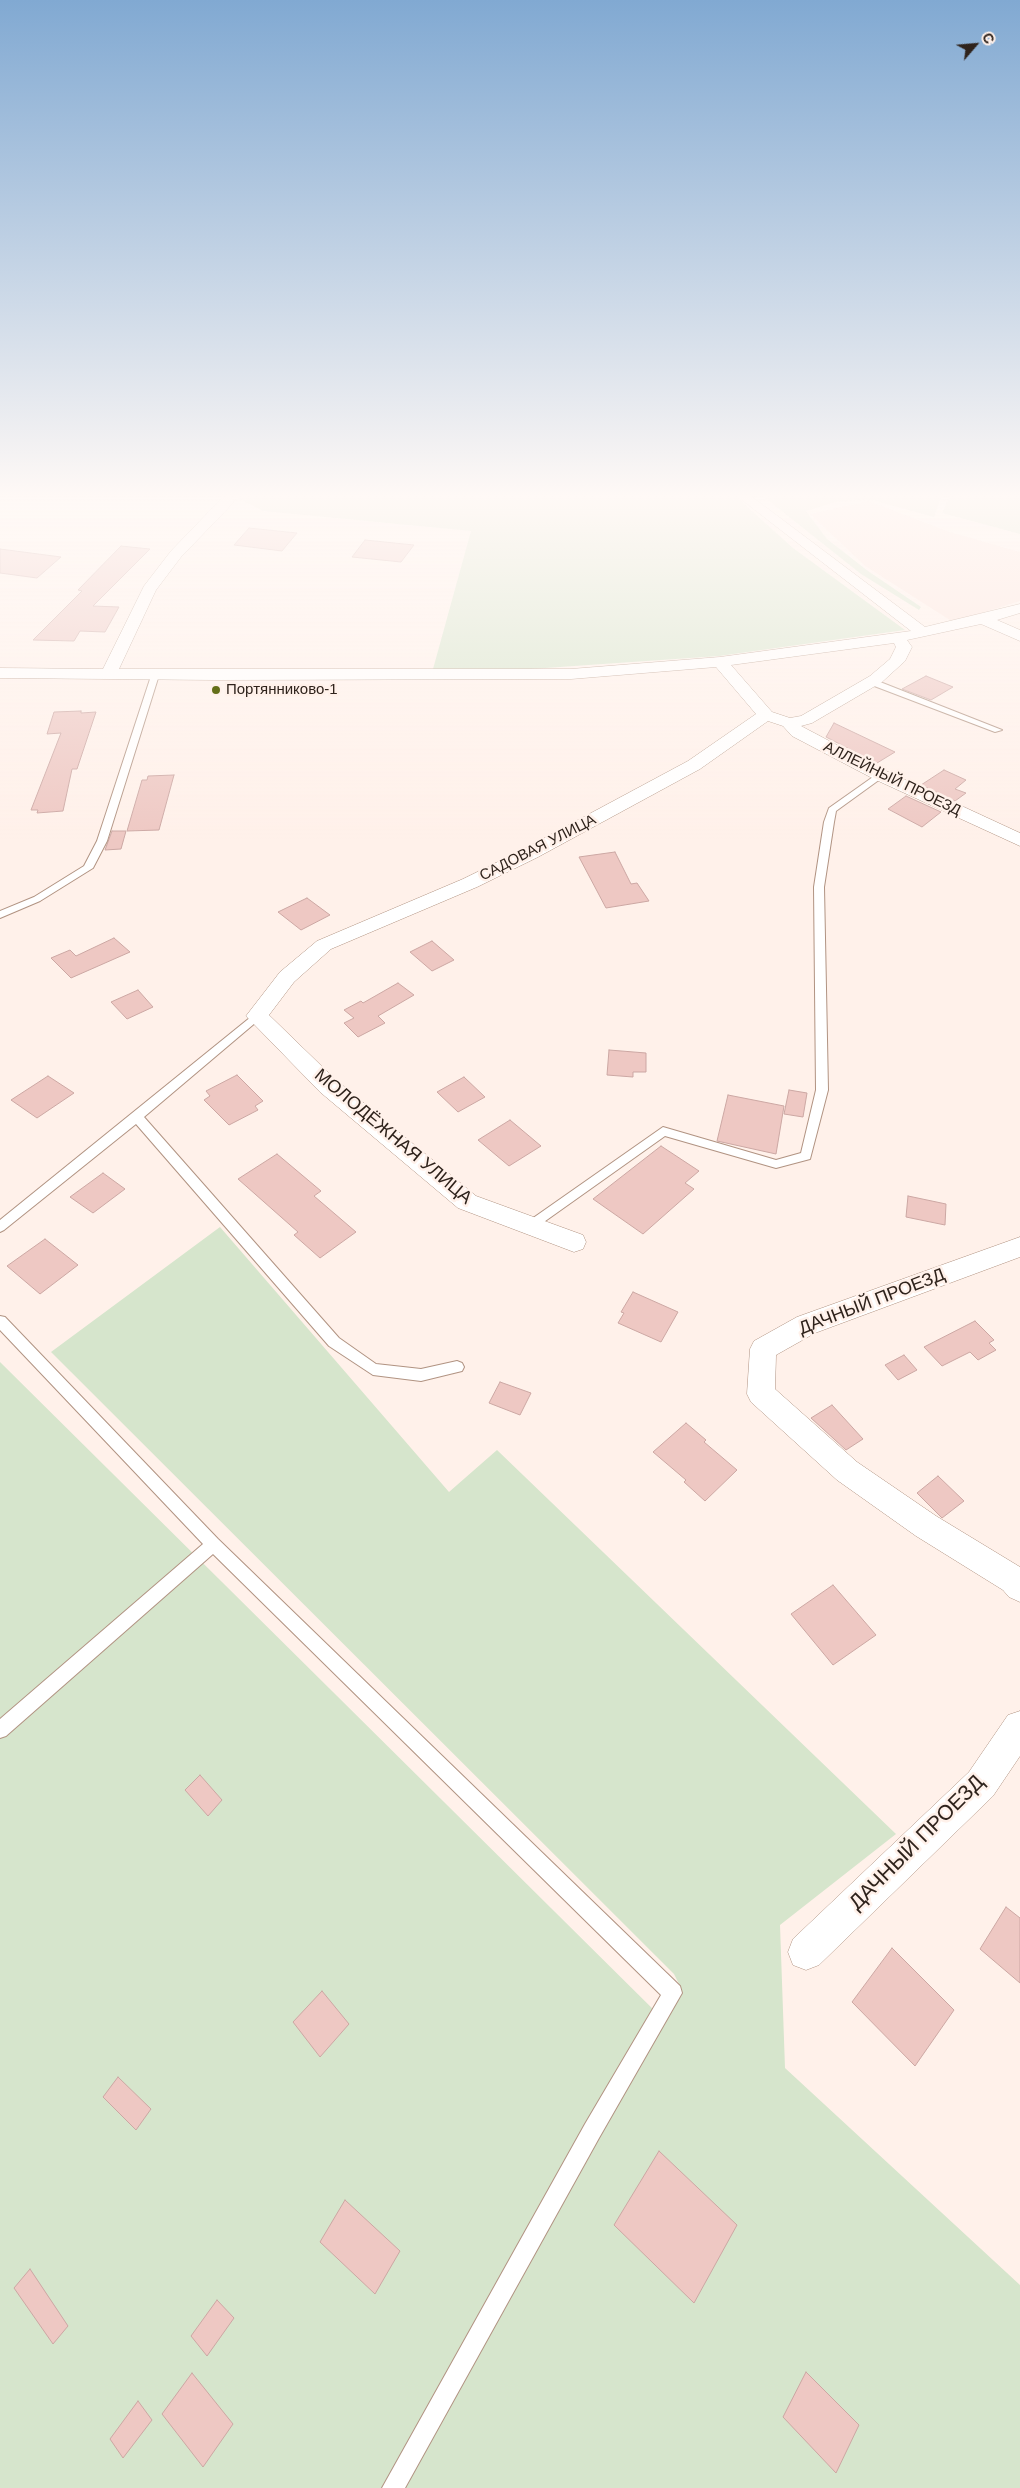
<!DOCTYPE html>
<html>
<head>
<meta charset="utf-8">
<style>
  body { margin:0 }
  #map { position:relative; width:1020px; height:2488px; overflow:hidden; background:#fff1ea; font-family:Arial,sans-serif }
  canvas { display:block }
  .north { position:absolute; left:950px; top:20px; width:50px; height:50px; -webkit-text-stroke:4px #fff1ea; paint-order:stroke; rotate:63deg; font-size:14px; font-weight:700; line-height:20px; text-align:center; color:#2f231c }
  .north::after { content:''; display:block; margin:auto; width:18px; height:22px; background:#2f231c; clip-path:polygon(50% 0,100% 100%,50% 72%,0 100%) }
</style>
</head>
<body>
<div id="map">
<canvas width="1020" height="2488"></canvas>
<div class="north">С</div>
</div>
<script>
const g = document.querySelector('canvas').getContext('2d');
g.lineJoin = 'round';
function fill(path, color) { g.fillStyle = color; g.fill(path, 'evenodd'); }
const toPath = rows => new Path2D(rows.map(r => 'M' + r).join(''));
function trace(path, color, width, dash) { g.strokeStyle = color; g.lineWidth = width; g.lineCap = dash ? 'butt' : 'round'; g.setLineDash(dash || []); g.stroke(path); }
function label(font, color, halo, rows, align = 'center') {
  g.font = font + ' Arial,sans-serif'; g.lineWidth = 5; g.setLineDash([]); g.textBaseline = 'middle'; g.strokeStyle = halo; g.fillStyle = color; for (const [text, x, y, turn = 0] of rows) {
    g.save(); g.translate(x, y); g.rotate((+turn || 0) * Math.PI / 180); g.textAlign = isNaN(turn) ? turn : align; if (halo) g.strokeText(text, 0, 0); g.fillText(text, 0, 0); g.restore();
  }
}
const industrial = toPath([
  [869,501,950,532,1020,552,1020,601,953,622,865,566,810,514]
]);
const green = toPath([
  [228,493,732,493,793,548,905,630,719,656,502,671,433,669,471,531,263,511],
  [759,493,943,493,934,517,868,499,836,502,806,511,827,539,868,571,921,607,919,610,861,574],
  [951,493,1020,493,1020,534,942,513],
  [220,1227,449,1492,497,1450,896,1834,780,1925,785,2068,1020,2285,1020,2488,0,2488,0,1362,665,2021,682,1990,674,1974,51,1352]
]);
const building = toPath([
  [249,528,297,533,282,551,234,545,249,528],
  [365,540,414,545,401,562,352,557,365,540],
  [121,546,150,549,93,606,119,607,105,632,80,631,74,641,33,640,82,591,78,590,121,546],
  [0,549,61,557,37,578,0,573,0,549],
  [926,676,953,687,931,700,902,689,926,676],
  [81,711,81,713,96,712,77,769,72,769,63,811,37,813,38,810,31,810,61,733,47,734,54,712,81,711],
  [834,723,895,752,877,763,826,737,834,723],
  [944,770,966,780,955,789,966,793,955,801,921,785,944,770],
  [174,775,159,830,127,831,142,780,147,780,148,776,174,775],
  [906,796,941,812,922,827,888,809,906,796],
  [112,831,126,831,121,849,105,850,112,831],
  [615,852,631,884,637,883,649,901,606,908,579,857,615,852],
  [307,898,330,915,301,930,278,912,307,898],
  [114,938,130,952,71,978,51,958,70,950,76,956,114,938],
  [432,941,454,960,432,971,410,952,432,941],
  [398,983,414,995,378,1016,385,1023,358,1037,344,1023,354,1018,344,1010,361,1001,363,1003,398,983],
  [138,990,153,1007,127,1019,111,1002,138,990],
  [609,1050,646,1053,646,1072,633,1072,633,1077,607,1075,609,1050],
  [237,1075,263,1101,255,1106,258,1110,229,1125,204,1100,210,1096,206,1091,237,1075],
  [48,1076,74,1093,37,1118,11,1100,48,1076],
  [464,1077,485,1097,458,1112,437,1092,464,1077],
  [789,1090,807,1093,803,1117,784,1114,789,1090],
  [728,1095,784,1106,776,1154,717,1141,728,1095],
  [510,1120,541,1146,509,1166,478,1140,510,1120],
  [661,1146,699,1171,685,1183,694,1189,643,1234,593,1199,661,1146],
  [277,1154,321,1191,314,1196,356,1232,320,1258,294,1235,298,1232,238,1179,277,1154],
  [103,1173,125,1189,93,1213,70,1197,103,1173],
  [908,1196,946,1204,945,1225,906,1217,908,1196],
  [45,1239,78,1265,40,1294,7,1266,45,1239],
  [633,1292,678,1312,661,1342,618,1323,624,1313,621,1312,633,1292],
  [975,1321,994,1340,989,1343,996,1350,978,1360,970,1352,942,1366,924,1347,975,1321],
  [904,1355,917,1370,898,1380,885,1365,904,1355],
  [500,1382,531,1393,520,1415,489,1403,500,1382],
  [832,1405,863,1439,846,1450,811,1418,832,1405],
  [686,1423,706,1440,704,1442,737,1470,705,1501,684,1482,686,1480,653,1452,686,1423],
  [938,1476,964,1501,942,1518,917,1493,938,1476],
  [833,1585,876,1635,833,1665,791,1614,833,1585],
  [200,1775,222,1800,208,1816,185,1790,200,1775],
  [1006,1907,1020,1918,1020,1983,980,1949,1006,1907],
  [892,1948,954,2010,915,2066,852,2002,892,1948],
  [322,1991,349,2024,320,2057,293,2022,322,1991],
  [118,2077,151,2109,136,2130,103,2097,118,2077],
  [659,2151,737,2225,694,2303,614,2225,659,2151],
  [345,2200,400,2251,375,2294,320,2242,345,2200],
  [30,2269,68,2326,53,2344,14,2288,30,2269],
  [217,2300,234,2318,207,2356,191,2336,217,2300],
  [806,2372,859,2425,836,2473,783,2417,806,2372],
  [192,2373,233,2424,203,2467,162,2414,192,2373],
  [138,2401,152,2420,123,2458,110,2439,138,2401]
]);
const service = toPath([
  [152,673,159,675,107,841,93,868,40,901,0,918,0,911,34,897,84,866,97,841,152,673],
  [869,680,875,680,1002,730,995,732,869,684,869,680],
  [880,772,884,775,883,777,836,811,834,822,824,887,828,1090,810,1159,776,1168,665,1136,534,1229,526,1229,524,1226,526,1223,663,1127,776,1160,801,1153,816,1090,814,887,824,822,829,808,880,772],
  [257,1012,262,1016,261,1018,144,1117,339,1338,376,1364,421,1369,457,1361,462,1363,464,1367,462,1371,421,1381,373,1375,329,1346,136,1124,4,1230,0,1232,0,1220,257,1012],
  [0,1316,5,1317,218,1539,680,1986,682,1993,599,2138,405,2488,382,2488,585,2124,661,1995,213,1554,6,1736,0,1738,0,1719,203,1544,0,1330,0,1316]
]);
const minor = toPath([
  [733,493,747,493,925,627,1020,604,1020,613,997,620,1020,630,1020,641,981,624,907,640,912,647,905,661,882,682,812,723,801,726,886,771,1020,833,1020,846,874,779,792,736,783,726,768,721,700,769,538,857,477,887,331,949,294,982,269,1015,336,1080,476,1196,583,1235,586,1242,583,1249,574,1252,458,1208,320,1092,246,1016,280,972,317,941,463,879,524,849,688,761,756,714,716,667,571,679,216,680,0,678,0,668,103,669,144,586,171,551,223,497,228,496,234,500,233,503,181,557,156,590,119,669,571,669,720,657,911,631,733,493],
  [894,643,896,647,890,659,870,676,801,716,790,718,772,712,731,665,894,643],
  [1020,1237,1020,1257,815,1333,776,1355,775,1389,857,1462,936,1516,1020,1567,1020,1602,1009,1597,1003,1590,916,1536,837,1480,751,1402,747,1394,750,1349,754,1341,797,1317,1020,1237],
  [1020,1711,1020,1756,993,1796,819,1965,806,1970,793,1965,788,1952,793,1939,969,1772,1008,1715,1020,1711]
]);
const markers = [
  [216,690,5,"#646f19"]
];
const farPoinames = [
  ["Портянниково-1",226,690]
];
const farStreetnames = [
  ["АЛЛЕЙНЫЙ ПРОЕЗД",892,779,26],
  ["САДОВАЯ УЛИЦА",538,848,-27]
];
const streetNames = [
  ["МОЛОДЁЖНАЯ УЛИЦА",393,1137,40],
  ["ДАЧНЫЙ ПРОЕЗД",872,1302,-21]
];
const nearStreetnames = [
  ["ДАЧНЫЙ ПРОЕЗД",917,1843,-45]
];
fill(industrial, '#fde4dc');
fill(green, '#d6e5cc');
fill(building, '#eec8c3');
trace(building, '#cca7a3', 1);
trace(service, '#b19382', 2);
trace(minor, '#b19382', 1);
fill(service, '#fff');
fill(minor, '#fff');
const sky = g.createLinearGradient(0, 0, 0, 841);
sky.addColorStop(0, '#81a9d2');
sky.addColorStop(0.59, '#fff9f6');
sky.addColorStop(1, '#fff9f600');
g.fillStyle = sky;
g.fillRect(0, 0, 1020, 841);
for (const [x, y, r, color] of markers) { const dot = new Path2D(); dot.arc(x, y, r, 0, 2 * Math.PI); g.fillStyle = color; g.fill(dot); trace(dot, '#fff1ea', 2); }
label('15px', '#2f231c', '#fff1ea', farPoinames, 'left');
label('15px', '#2f231c', '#fff1ea', farStreetnames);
label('18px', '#2f231c', '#fff1ea', streetNames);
label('21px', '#2f231c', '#fff1ea', nearStreetnames);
</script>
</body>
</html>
